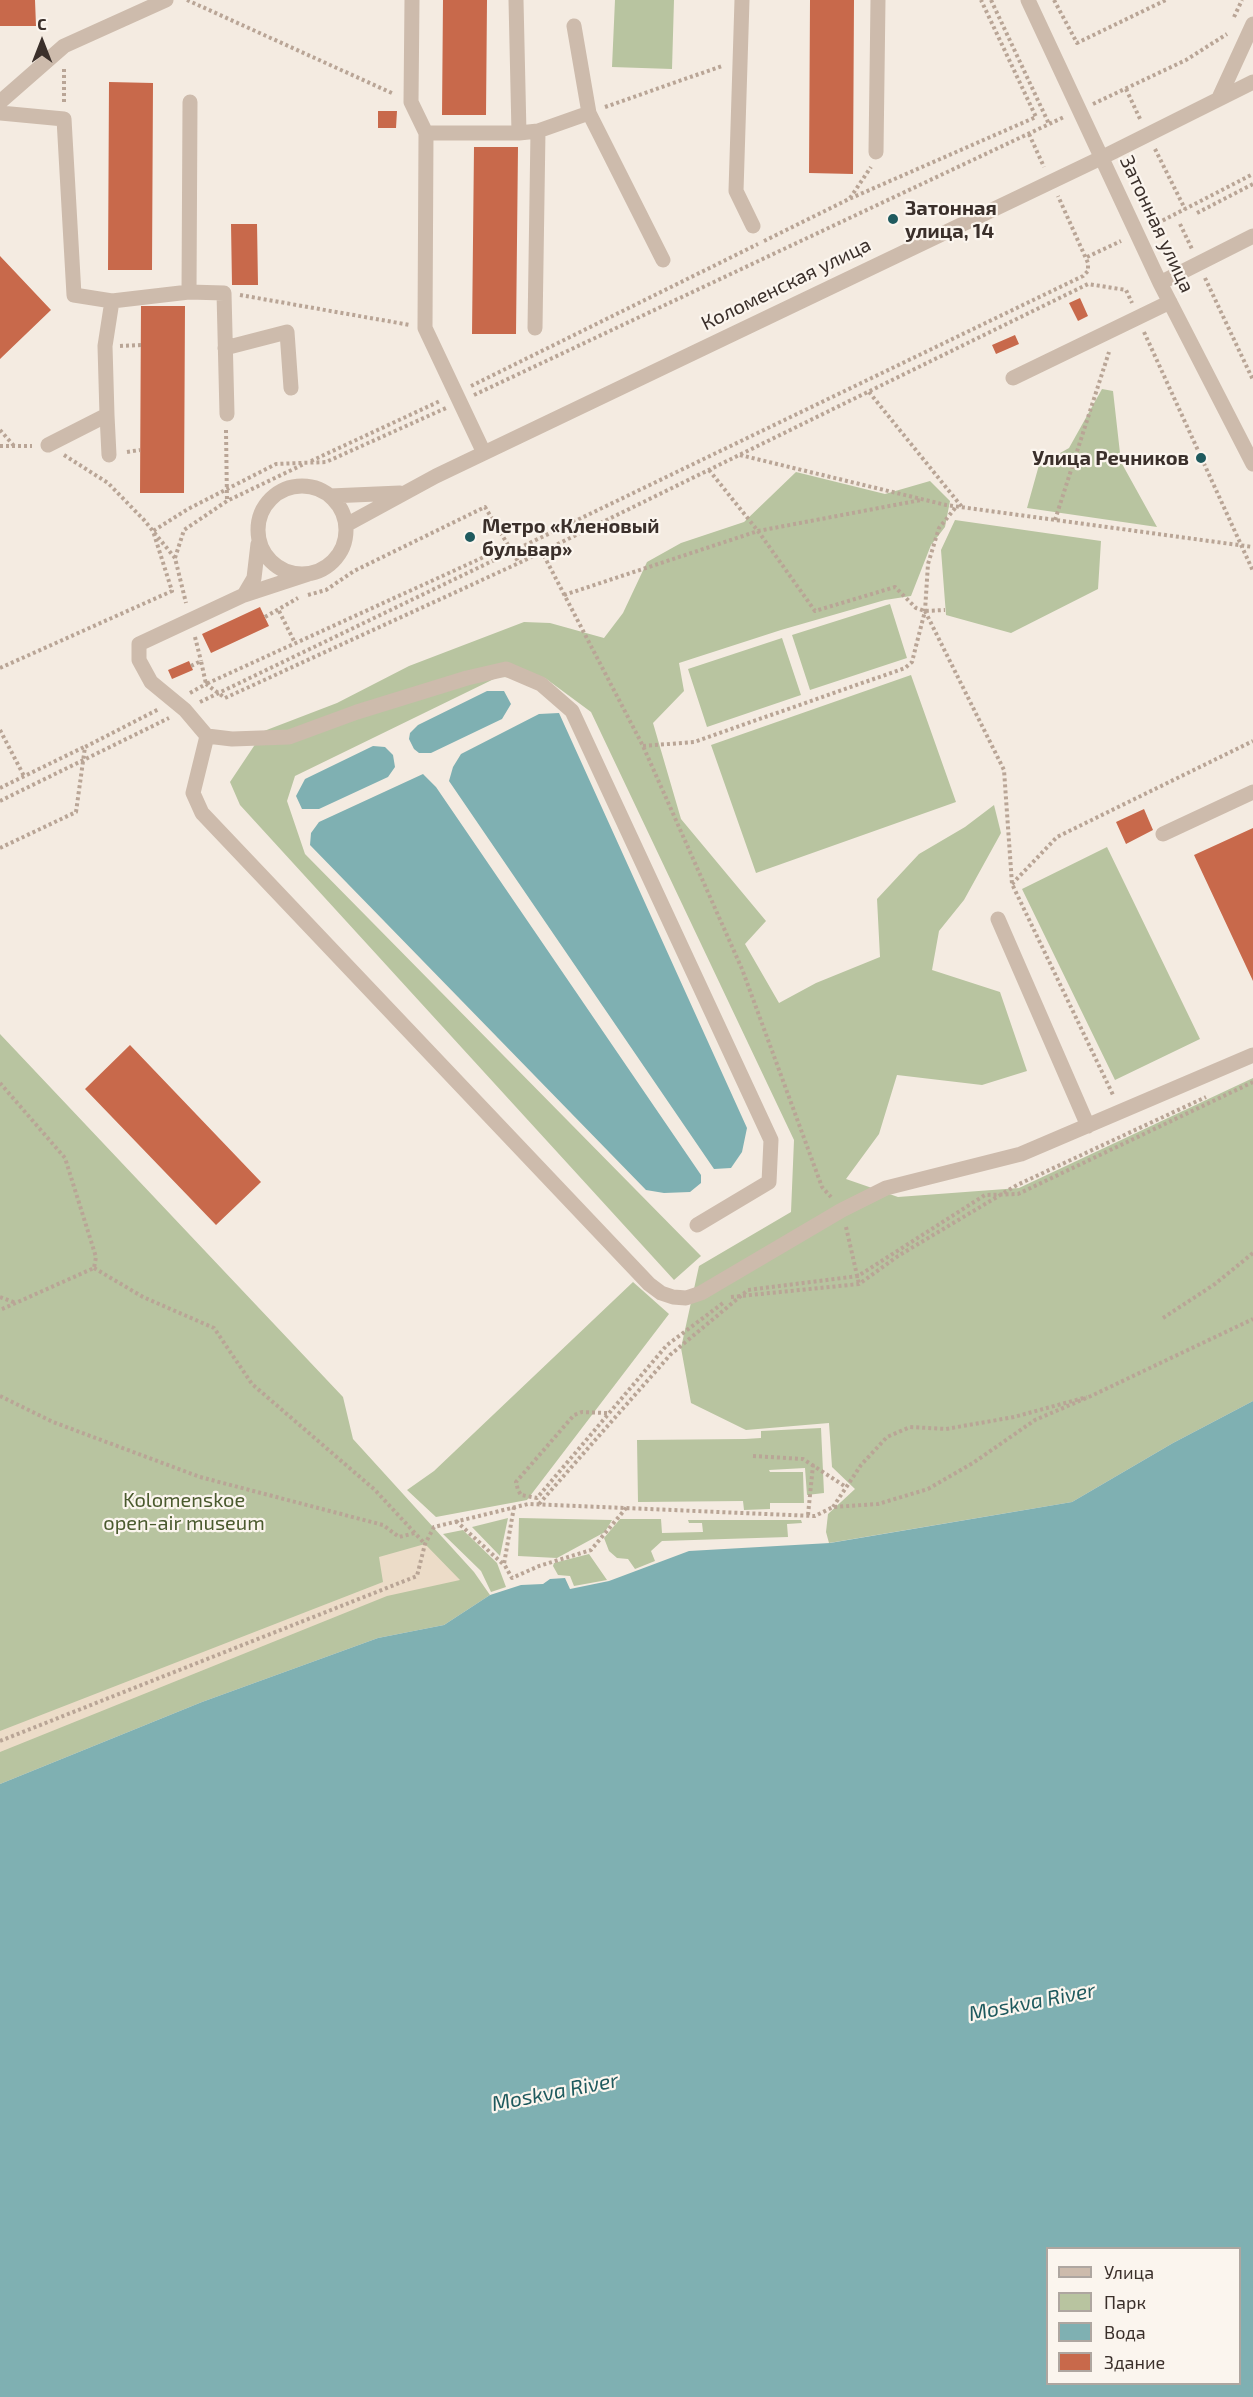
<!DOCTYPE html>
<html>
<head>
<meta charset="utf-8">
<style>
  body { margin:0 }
  #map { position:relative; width:1253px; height:2397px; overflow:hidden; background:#f4ebe1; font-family:"Exo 2",sans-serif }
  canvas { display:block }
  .legend { position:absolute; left:1046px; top:2247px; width:195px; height:138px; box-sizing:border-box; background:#fbf5ee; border:2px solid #aea6a0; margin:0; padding:8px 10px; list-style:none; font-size:18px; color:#3b302b }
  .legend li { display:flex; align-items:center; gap:12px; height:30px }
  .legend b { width:30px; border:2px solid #aea6a0 }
  .north { position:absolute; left:12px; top:12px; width:60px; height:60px; -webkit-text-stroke:4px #fbf5ee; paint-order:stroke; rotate:0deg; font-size:16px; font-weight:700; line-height:24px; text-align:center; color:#3b302b }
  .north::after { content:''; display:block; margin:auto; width:21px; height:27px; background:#3b302b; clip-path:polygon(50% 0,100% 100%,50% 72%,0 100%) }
</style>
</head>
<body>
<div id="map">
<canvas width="1253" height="2397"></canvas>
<ul class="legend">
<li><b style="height:8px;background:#cdbbac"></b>Улица</li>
<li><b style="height:16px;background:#b8c4a0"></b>Парк</li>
<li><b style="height:16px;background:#7fb0b2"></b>Вода</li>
<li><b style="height:16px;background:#c8694b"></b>Здание</li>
</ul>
<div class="north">С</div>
</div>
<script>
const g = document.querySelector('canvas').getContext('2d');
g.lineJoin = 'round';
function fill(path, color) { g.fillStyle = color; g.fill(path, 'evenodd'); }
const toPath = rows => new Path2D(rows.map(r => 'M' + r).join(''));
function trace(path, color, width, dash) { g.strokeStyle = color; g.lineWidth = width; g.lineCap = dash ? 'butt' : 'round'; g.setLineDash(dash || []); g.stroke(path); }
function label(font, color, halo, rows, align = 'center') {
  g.font = font + ' "Exo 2",sans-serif'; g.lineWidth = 4.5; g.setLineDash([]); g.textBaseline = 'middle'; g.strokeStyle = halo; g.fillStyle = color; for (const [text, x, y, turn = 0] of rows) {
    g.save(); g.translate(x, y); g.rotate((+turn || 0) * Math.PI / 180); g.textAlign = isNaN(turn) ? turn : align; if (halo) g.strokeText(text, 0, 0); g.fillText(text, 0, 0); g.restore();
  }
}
const green = toPath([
  [615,0,674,0,672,69,612,67],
  [1102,389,1113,391,1121,462,1157,527,1027,508,1039,465,1069,448],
  [796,472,885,494,930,481,950,501,945,527,931,545,911,596,885,600,781,630,679,663,684,691,653,723,681,819,766,921,745,944,779,1003,816,983,880,957,877,899,919,854,965,827,994,805,1001,833,964,900,939,931,932,970,1000,992,1027,1071,982,1085,897,1075,879,1134,846,1179,898,1197,1019,1188,1253,1078,1253,1401,1173,1443,1072,1502,829,1543,826,1532,828,1514,855,1489,832,1467,829,1423,746,1430,691,1403,681,1348,699,1266,791,1212,794,1140,591,712,545,678,498,677,295,776,287,801,305,854,701,1256,674,1280,240,805,230,782,264,731,337,703,409,666,524,622,550,623,604,638,623,613,647,562,681,543,744,522],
  [955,520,1101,541,1098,589,1011,633,946,615,941,550],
  [890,604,907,658,810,690,792,635],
  [782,638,801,695,707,727,688,669],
  [911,675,956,802,756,873,711,745],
  [1107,847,1200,1039,1115,1080,1022,889],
  [0,1034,343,1397,353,1439,474,1572,490,1595,444,1625,378,1638,202,1702,0,1784],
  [633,1282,669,1314,527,1500,436,1517,407,1490,434,1471],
  [821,1428,824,1493,807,1495,805,1468,769,1470,770,1472,803,1472,804,1503,770,1503,770,1509,744,1510,743,1501,638,1502,637,1440,745,1439,761,1438,761,1431],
  [508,1518,500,1556,472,1527],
  [519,1518,612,1520,605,1532,557,1558,518,1556],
  [620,1519,661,1519,662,1533,703,1532,702,1523,689,1523,688,1520,801,1520,802,1523,787,1524,788,1537,662,1541,651,1551,655,1561,635,1569,628,1559,617,1558,609,1551,604,1538],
  [463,1530,497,1563,506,1587,491,1592,481,1571,443,1534],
  [589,1554,607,1580,574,1586,570,1576,558,1575,553,1566,554,1563]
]);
const plaza = toPath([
  [425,1544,460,1580,387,1596,0,1752,0,1731,383,1582,379,1557]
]);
const water = toPath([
  [487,691,504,691,511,704,502,719,431,753,419,753,414,749,409,739,410,733,418,725],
  [559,713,747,1128,742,1152,731,1168,714,1169,449,781,453,767,461,754,539,714],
  [373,746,385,747,393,755,395,767,388,777,319,809,302,809,296,796,305,779],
  [423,774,436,787,701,1175,701,1183,690,1192,664,1193,646,1190,310,845,311,833,319,822],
  [1253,1401,1253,2397,0,2397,0,1784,202,1702,378,1638,444,1625,490,1595,521,1585,543,1584,550,1579,565,1578,570,1589,609,1581,689,1551,830,1543,1072,1502,1173,1443],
  [1048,2248,1240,2248,1240,2384,1048,2384]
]);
const building = toPath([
  [0,0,35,0,36,26,0,26],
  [443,0,487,0,486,115,442,115],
  [810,0,854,0,853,174,809,173],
  [109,82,153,83,152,270,108,270],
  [378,111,397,111,396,128,378,128],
  [474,147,518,147,516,334,472,334],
  [231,224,257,224,258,285,232,285],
  [0,256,51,310,0,359],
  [1080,298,1088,316,1078,321,1069,303],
  [141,306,185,306,184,493,140,493],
  [1015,335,1019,344,996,354,992,345],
  [260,607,269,626,211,653,202,634],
  [189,661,193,670,172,679,168,670],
  [1144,809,1153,830,1126,844,1116,822],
  [1253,828,1253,981,1194,855],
  [130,1045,261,1182,216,1225,85,1089]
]);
const path = toPath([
  [187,0,394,94],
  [991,0,1049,124],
  [1054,0,1077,43,1166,0],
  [1234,17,1242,0],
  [64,69,64,103],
  [1126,89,1141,121],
  [1093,104,1186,60,1227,34],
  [605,107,722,66],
  [1029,134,1044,167],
  [1155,149,1185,209],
  [850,198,871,167],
  [1197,213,1253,184],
  [1180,224,1192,249],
  [1152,226,1253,174],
  [764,241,849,199,1036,117,981,0],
  [1087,257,1121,241],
  [1205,278,1253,380],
  [240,295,410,325],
  [1144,332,1253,571],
  [120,346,141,345],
  [471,386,758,244],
  [869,392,962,507],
  [474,395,1064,117],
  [0,430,15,447],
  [226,430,227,501],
  [0,446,32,446],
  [127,452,140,450],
  [64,455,108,483,144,520,175,558,186,603],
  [740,455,946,505,1253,547],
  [311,461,440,401],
  [709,470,758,531,815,611,895,587,916,608,925,611,945,610],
  [1055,520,1109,352],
  [541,550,643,746,742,969,822,1187,831,1197],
  [175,558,184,530,227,501,304,464],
  [308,595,326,590,354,571,485,507,519,563],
  [564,595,758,531,921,500],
  [279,611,295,643],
  [925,611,1004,770,1012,884,1114,1097],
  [265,617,298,598],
  [195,637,201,661],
  [191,666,201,661,206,684,508,546],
  [0,668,172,591,153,531,188,509,276,464,326,462,446,408],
  [190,693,206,684,225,698,519,563,1088,284,1126,290,1132,303],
  [200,702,1083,276,1088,271,1088,263,1058,196],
  [0,730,24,776],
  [643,746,694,742,905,668,912,662,916,646,925,611,928,564,939,528,956,507],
  [0,788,84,747],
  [0,801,169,718],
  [0,848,76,812,85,747,159,709],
  [1012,884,1057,837,1253,741],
  [0,1083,65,1158,96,1257,94,1268,0,1310],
  [846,1227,859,1284],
  [94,1268,143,1297,214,1328,252,1384,375,1490,425,1544],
  [0,1297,16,1303],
  [731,1297,859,1284,898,1256,1017,1185,1206,1097],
  [1163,1318,1215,1284,1253,1253],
  [0,1396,53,1422,200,1477,383,1525,399,1537,415,1533],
  [607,1413,582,1412,574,1415,516,1482,518,1490,521,1495,537,1498,667,1345,723,1303],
  [753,1456,803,1459,846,1487],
  [539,1504,670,1355,748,1290,858,1276,985,1195,1018,1194,1253,1082],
  [514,1507,504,1564,512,1578,539,1566,591,1550,627,1507],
  [833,1507,861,1465,887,1437,910,1427,946,1429,1014,1417,1087,1397],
  [808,1515,813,1465],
  [456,1521,503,1564],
  [0,1741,417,1576,425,1544,434,1527,528,1504,815,1516,833,1507,878,1504,928,1489,973,1463,1035,1420,1091,1396,1253,1319]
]);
const minor = toPath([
  [412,0,411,102,426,133,425,328,484,453],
  [742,0,736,191,753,226],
  [1028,0,1160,283,1253,464],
  [574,26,589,113,663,260],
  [1219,98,1253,24],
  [0,102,64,46,166,0],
  [0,113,64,119,74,295,112,301,105,346,107,415,48,445],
  [538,131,589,113],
  [426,133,519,133,516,0],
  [519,133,538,131,535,328],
  [876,152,878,0],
  [1160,283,1253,236],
  [189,292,224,293,227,414],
  [112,301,189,292,190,102],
  [225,348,287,332,291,388],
  [1013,378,1170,302],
  [107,415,109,455],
  '258 530a44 44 0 1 1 88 0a44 44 0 1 1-88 0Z',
  [330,496,400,493],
  [346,525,436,476,1103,157,1253,82],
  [244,595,254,578,258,544],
  [207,736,185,710,151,682,139,660,139,644,244,595,308,574],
  [1163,834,1253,792],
  [998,919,1088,1126],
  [697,1225,769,1182,771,1140,572,711,541,684,506,669,467,678,357,712,289,737,232,739,207,736,193,793,202,813,649,1284,661,1293,673,1297,686,1298,701,1293,842,1210,886,1188,1021,1154,1253,1055]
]);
const markers = [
  [893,219,6,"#1f5a5e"],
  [1201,458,6,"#1f5a5e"],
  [470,537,6,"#1f5a5e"]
];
const poiNames = [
  ["Затонная",905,208],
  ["улица, 14",905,231],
  ["Улица Речников",1189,458,"right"],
  ["Метро «Кленовый",482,526],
  ["бульвар»",482,549]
];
const streetNames = [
  ["Затонная улица",1157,224,65],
  ["Коломенская улица",786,284,-26]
];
const parkNames = [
  ["Kolomenskoe",184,1500],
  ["open-air museum",184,1523]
];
const waterNames = [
  ["Moskva River",1032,2002,-11],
  ["Moskva River",555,2092,-11]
];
fill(green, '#b8c4a0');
fill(plaza, '#ecdcc8');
fill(water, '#7fb0b2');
fill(building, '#c8694b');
trace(path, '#b9a596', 4, [3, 3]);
trace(minor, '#cdbbac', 15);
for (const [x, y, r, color] of markers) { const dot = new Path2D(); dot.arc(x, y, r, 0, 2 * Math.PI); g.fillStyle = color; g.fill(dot); trace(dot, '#fbf5ee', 2); }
label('bold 20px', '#3b302b', '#fbf5ee', poiNames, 'left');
label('20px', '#3b302b', '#fbf5ee', streetNames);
label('20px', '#4a5a2e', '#fbf5ee', parkNames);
label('italic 21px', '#1f5a5e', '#fbf5ee', waterNames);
</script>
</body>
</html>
